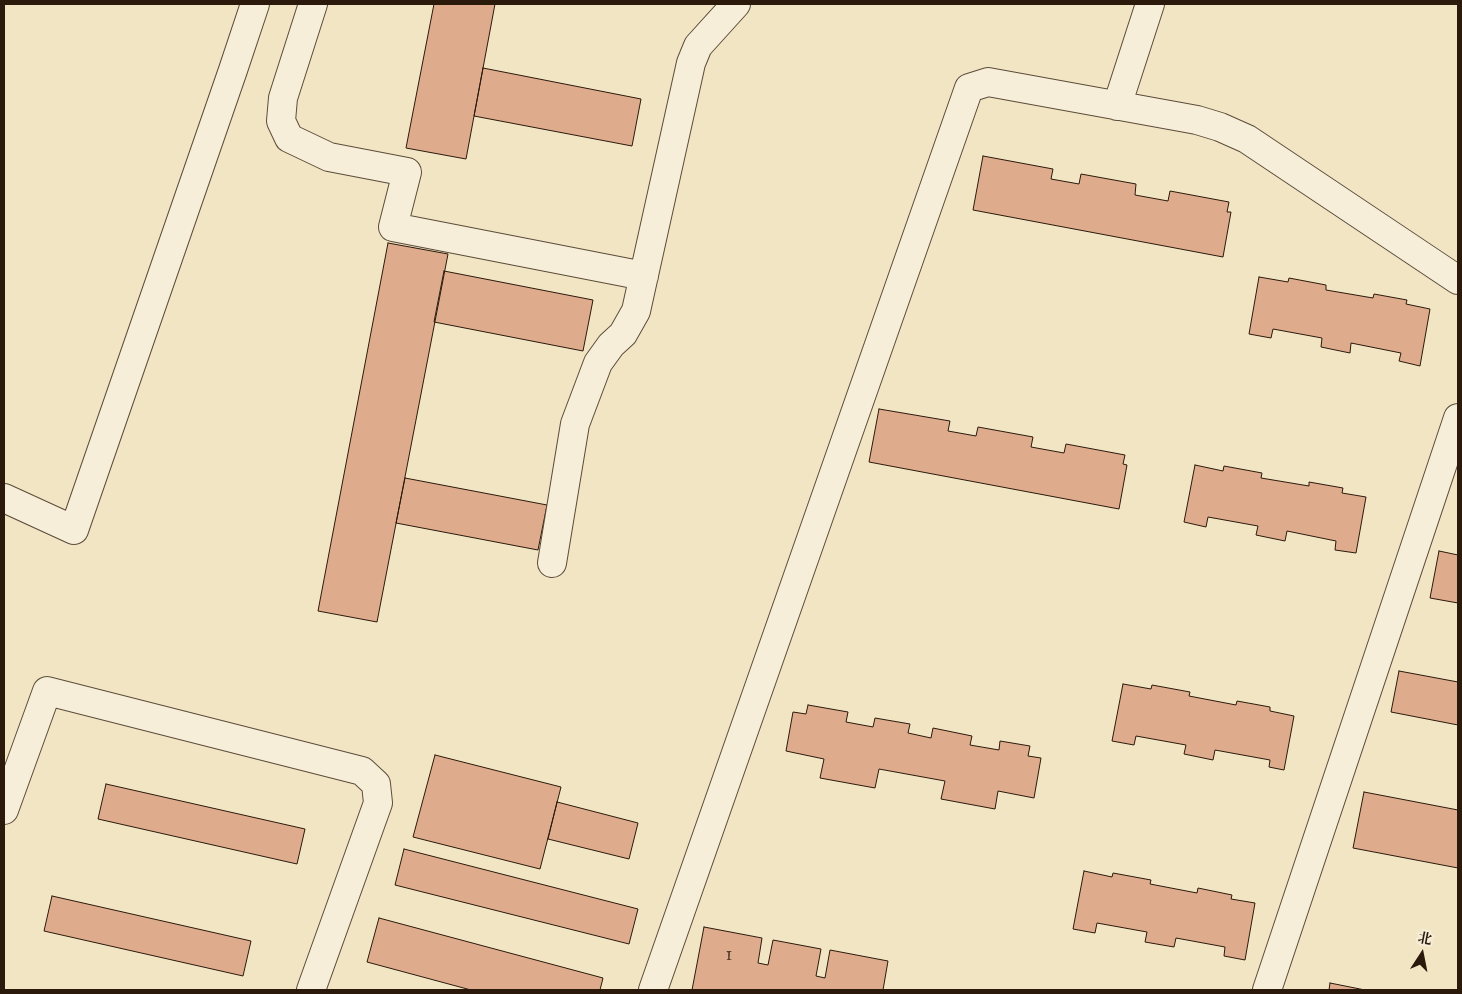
<!DOCTYPE html>
<html>
<head>
<meta charset="utf-8">
<style>
  body { margin:0 }
  #map { position:relative; width:1462px; height:994px; overflow:hidden; background:#f1e5c3; font-family:"IM FELL DW Pica","Noto Serif SC",serif }
  canvas { display:block }
  .frame { position:absolute; inset:0; border:5px solid #2b190c; pointer-events:none }
  .north { position:absolute; left:1397px; top:929px; width:50px; height:50px; -webkit-text-stroke:4px #f6eed8; paint-order:stroke; rotate:11deg; font-size:14px; font-weight:700; line-height:20px; text-align:center; color:#2b190c }
  .north::after { content:''; display:block; margin:auto; width:18px; height:22px; background:#2b190c; clip-path:polygon(50% 0,100% 100%,50% 72%,0 100%) }
</style>
</head>
<body>
<div id="map">
<canvas width="1462" height="994"></canvas>
<div class="frame"></div>
<div class="north">北</div>
</div>
<script>
const g = document.querySelector('canvas').getContext('2d');
g.lineJoin = 'round';
function fill(path, color) { g.fillStyle = color; g.fill(path, 'evenodd'); }
const toPath = rows => new Path2D(rows.map(r => 'M' + r).join(''));
function trace(path, color, width, dash) { g.strokeStyle = color; g.lineWidth = width; g.lineCap = dash ? 'butt' : 'round'; g.setLineDash(dash || []); g.stroke(path); }
function label(font, color, halo, rows, align = 'center') {
  g.font = font + ' "IM FELL DW Pica",serif'; g.lineWidth = 4.5; g.setLineDash([]); g.textBaseline = 'middle'; g.strokeStyle = halo; g.fillStyle = color; for (const [text, x, y, turn = 0] of rows) {
    g.save(); g.translate(x, y); g.rotate((+turn || 0) * Math.PI / 180); g.textAlign = isNaN(turn) ? turn : align; if (halo) g.strokeText(text, 0, 0); g.fillText(text, 0, 0); g.restore();
  }
}
const building = toPath([
  [434,4,495,4,466,159,406,148,434,4],
  [483,68,641,99,632,146,474,116,483,68],
  [983,156,1053,169,1051,179,1079,184,1081,174,1136,184,1135,195,1168,201,1170,191,1229,202,1227,212,1231,212,1223,257,973,210,983,156],
  [388,243,448,254,377,622,318,611,388,243],
  [444,271,593,300,583,351,434,322,444,271],
  [1259,277,1288,282,1289,278,1326,285,1326,290,1373,298,1374,294,1407,300,1406,304,1430,309,1420,366,1399,361,1401,353,1351,343,1350,353,1321,347,1322,338,1273,329,1271,338,1249,334,1259,277],
  [879,409,950,421,948,431,976,436,978,427,1033,437,1031,447,1064,453,1066,444,1125,455,1123,464,1127,465,1119,509,869,462,879,409],
  [1195,465,1223,471,1224,466,1262,473,1261,478,1309,486,1309,482,1343,488,1342,493,1366,497,1356,553,1335,550,1336,541,1287,531,1285,541,1256,535,1258,526,1208,517,1206,527,1184,522,1195,465],
  [405,478,547,505,538,550,396,523,405,478],
  [1439,551,1458,555,1458,603,1430,598,1439,551],
  [1399,671,1458,682,1458,725,1391,712,1399,671],
  [1123,684,1151,689,1152,685,1190,692,1189,696,1236,705,1237,701,1270,707,1270,711,1294,716,1284,770,1269,767,1270,760,1215,750,1213,760,1184,754,1186,745,1136,736,1134,745,1112,741,1123,684],
  [808,705,848,712,846,722,873,727,875,718,910,724,908,733,931,738,933,728,972,736,970,745,999,750,1000,741,1030,746,1028,756,1041,758,1034,798,998,791,995,809,941,799,945,781,879,769,875,788,820,778,824,759,786,751,793,712,806,714,808,705],
  [435,755,561,787,540,869,413,837,435,755],
  [106,784,305,829,297,864,98,819,106,784],
  [1364,792,1458,810,1458,868,1353,848,1364,792],
  [557,802,638,823,629,859,548,839,557,802],
  [404,849,638,909,629,944,395,885,404,849],
  [1084,871,1112,877,1113,873,1151,880,1150,884,1197,893,1198,888,1232,895,1231,899,1255,903,1245,960,1224,956,1225,947,1176,938,1174,947,1145,942,1147,932,1097,923,1095,933,1073,929,1084,871],
  [52,896,251,941,243,976,44,931,52,896],
  [379,918,603,978,600,990,471,990,367,962,379,918],
  [704,927,762,938,758,963,768,965,773,940,821,949,816,976,825,978,830,950,888,961,883,990,692,990,704,927],
  [1330,983,1365,990,1329,990,1330,983]
]);
const minor = toPath([
  [313,4,283,98,281,121,289,138,329,157,407,172,393,227,644,276],
  [1117,106,1150,4],
  [4,498,74,530,233,70,255,4],
  [552,563,575,424,598,363,611,345,623,334,636,311,691,63,698,46,736,4],
  [4,810,47,691,362,771,376,784,378,803,311,990],
  [653,990,969,88,988,82,1197,120,1220,127,1247,139,1458,280],
  [1267,990,1458,418]
]);
const numberNames = [
  ["1",729,956]
];
fill(building, '#deac8c');
trace(building, '#2b190c', 1);
trace(minor, '#5c4c3a', 30);
trace(minor, '#f6eed8', 28);
label('19px', '#583e2c', null, numberNames);
</script>
</body>
</html>
